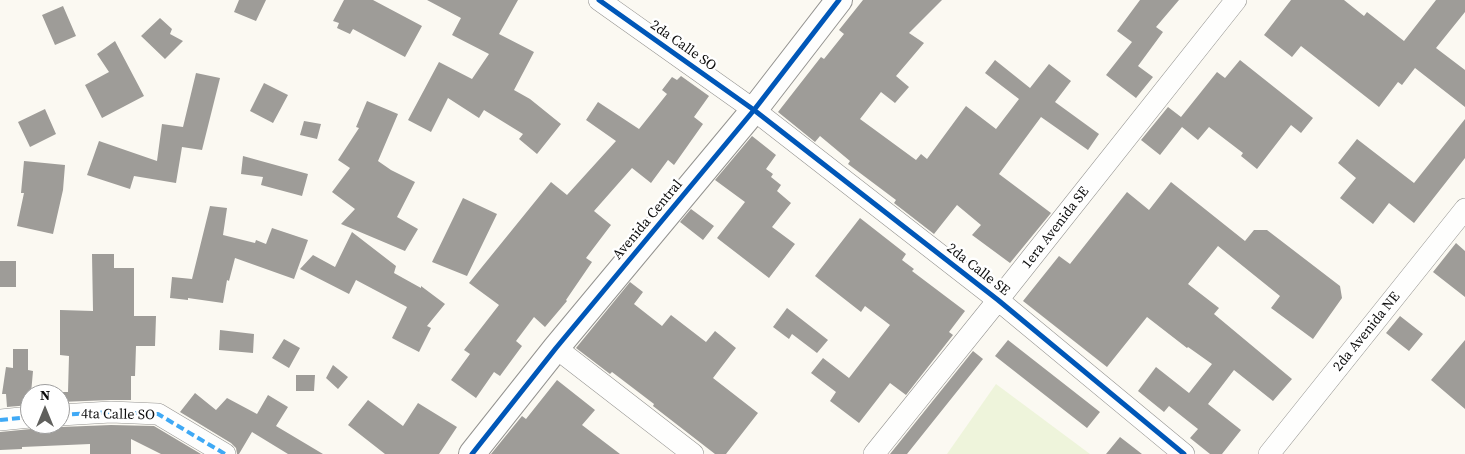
<!DOCTYPE html>
<html>
<head>
<meta charset="utf-8">
<style>
  body { margin:0 }
  #map { position:relative; width:1465px; height:454px; overflow:hidden; background:#fbf9f2; font-family:"Source Serif 4",serif }
  canvas { display:block }
  .north { position:absolute; left:20px; top:384px; width:50px; height:50px; box-sizing:border-box; background:#fff; border:1px solid #9e9e9e; border-radius:50%; rotate:0deg; font-size:14px; font-weight:700; line-height:20px; text-align:center; color:#0d0d0d }
  .north::after { content:''; display:block; margin:auto; width:18px; height:22px; background:#60605d; clip-path:polygon(50% 0,100% 100%,50% 72%,0 100%) }
</style>
</head>
<body>
<div id="map">
<canvas width="1465" height="454"></canvas>
<div class="north">N</div>
</div>
<script>
const g = document.querySelector('canvas').getContext('2d');
g.lineJoin = 'round';
function fill(path, color) { g.fillStyle = color; g.fill(path, 'evenodd'); }
const toPath = rows => new Path2D(rows.map(r => 'M' + r).join(''));
function trace(path, color, width, dash) { g.strokeStyle = color; g.lineWidth = width; g.lineCap = dash ? 'butt' : 'round'; g.setLineDash(dash || []); g.stroke(path); }
function label(font, color, halo, rows, align = 'center') {
  g.font = font + ' "Source Serif 4",serif'; g.lineWidth = 5; g.setLineDash([]); g.textBaseline = 'middle'; g.strokeStyle = halo; g.fillStyle = color; for (const [text, x, y, turn = 0] of rows) {
    g.save(); g.translate(x, y); g.rotate((+turn || 0) * Math.PI / 180); g.textAlign = isNaN(turn) ? turn : align; if (halo) g.strokeText(text, 0, 0); g.fillText(text, 0, 0); g.restore();
  }
}
const pitch = toPath([
  [996,384,1090,454,947,454]
]);
const building = toPath([
  [239,0,266,0,256,21,234,12],
  [344,0,373,0,422,26,405,57,353,29,350,34,337,28,339,23,333,21],
  [427,0,518,0,499,34,534,52,514,90,530,99,561,124,537,154,519,139,523,134,484,110,479,118,448,98,431,132,408,120,439,62,472,79,489,54,452,35,461,18],
  [863,0,942,0,909,33,924,43,896,76,909,87,895,103,881,92,860,119,916,160,921,154,927,159,966,106,996,129,1019,99,985,73,995,60,1030,88,1049,64,1071,81,1055,102,1099,134,1088,150,1041,117,999,174,1051,213,1010,263,972,235,981,225,957,205,934,234,894,203,896,200,848,164,850,161,820,136,815,142,778,112,821,57,824,59,844,34,839,30],
  [1140,0,1179,0,1156,27,1163,32,1138,66,1153,77,1136,98,1106,75,1132,42,1117,31],
  [1291,0,1344,0,1364,16,1367,12,1404,41,1436,0,1465,0,1465,12,1436,48,1465,70,1465,107,1415,68,1402,85,1398,82,1379,107,1301,46,1292,57,1264,35],
  [63,6,76,36,55,45,42,15],
  [160,18,172,29,170,34,183,41,165,59,141,36],
  [115,41,144,96,102,118,85,85,109,72,97,54],
  [1240,60,1313,118,1301,133,1291,125,1257,169,1241,156,1243,153,1209,127,1198,140,1182,127,1160,155,1141,140,1168,107,1181,117,1217,72,1225,78],
  [196,73,220,78,202,150,182,147,176,183,134,176,130,189,87,175,99,141,157,161,162,124,183,127],
  [681,76,709,96,694,117,703,124,674,165,668,160,651,183,632,168,594,211,611,225,586,258,592,262,566,300,567,301,545,327,534,317,516,341,522,346,500,376,494,372,476,398,451,380,470,354,464,350,499,305,469,283,551,182,567,195,616,141,586,120,598,102,639,129,667,94,662,90,672,77,677,80],
  [264,83,288,95,273,123,250,111],
  [367,101,398,114,378,161,391,170,415,182,397,217,418,229,405,251,341,224,355,209,332,192,350,168,338,160,359,128,356,127],
  [45,109,56,134,30,147,18,122],
  [1465,119,1465,158,1414,223,1389,203,1373,224,1340,198,1356,178,1338,163,1357,139,1414,183],
  [304,121,321,124,317,139,300,135],
  [752,136,776,155,766,169,773,174,771,177,781,185,777,191,791,203,772,227,795,244,769,278,717,238,745,202,715,180],
  [243,156,308,174,302,196,261,185,263,177,241,174],
  [24,161,65,165,63,190,53,234,17,226,24,193,21,193],
  [1171,182,1245,241,1254,230,1267,230,1340,286,1342,298,1313,339,1271,308,1280,296,1218,246,1188,284,1219,308,1214,314,1292,379,1273,401,1234,370,1208,404,1241,430,1222,454,1210,454,1190,438,1198,429,1169,406,1164,412,1138,391,1156,367,1189,393,1212,364,1188,347,1187,348,1147,317,1107,367,1023,301,1059,256,1070,264,1127,192,1149,210],
  [463,198,497,214,467,276,432,262],
  [210,206,227,208,223,235,255,243,256,240,266,244,272,228,308,240,294,279,235,258,229,281,227,280,223,303,188,298,188,300,170,298,172,277,192,279],
  [691,209,714,226,703,240,680,222],
  [860,218,906,254,902,260,914,269,912,271,965,311,949,332,953,335,906,395,890,383,859,423,830,401,836,392,811,373,823,358,849,378,890,325,865,306,861,312,815,276],
  [352,232,396,266,394,273,421,288,421,286,445,304,427,326,431,328,419,352,392,338,407,307,356,280,349,294,300,269,313,255,335,267],
  [1456,243,1465,251,1465,297,1433,272],
  [92,254,114,254,114,268,134,268,134,316,156,316,155,346,136,346,135,376,131,376,131,400,110,400,60,402,60,392,68,392,69,356,60,355,60,310,93,311],
  [0,261,16,261,16,287,0,287],
  [630,282,643,292,634,304,662,326,671,315,706,342,715,331,736,348,713,378,758,413,726,454,715,454,653,406,654,404,612,372,610,374,576,348],
  [787,308,828,340,817,353,792,334,789,339,773,327],
  [1400,316,1423,334,1409,351,1386,333],
  [220,330,254,334,253,353,219,350],
  [284,339,300,348,289,368,272,358],
  [1008,340,1100,412,1087,428,995,356],
  [1465,340,1465,409,1431,380],
  [13,349,28,349,28,370,33,371,30,405,7,407,6,394,2,394,6,367,13,368],
  [973,351,983,359,907,454,890,454],
  [333,365,348,377,338,389,326,378],
  [296,375,315,375,314,391,296,391],
  [557,380,595,410,582,425,620,454,491,454,522,416,526,419],
  [195,393,216,410,227,398,257,414,268,395,288,407,276,426,323,454,288,454,252,432,239,454,237,454,236,448,231,443,180,412],
  [368,400,403,426,418,403,457,427,439,454,385,454,348,425],
  [40,424,52,424,61,427,111,425,154,426,201,454,161,454,131,439,131,454,90,454,90,444,22,447,22,449,0,450,0,432,31,429],
  [1120,437,1142,454,1106,454]
]);
const minor = toPath([
  [599,0,754,110,998,300,1184,454],
  [556,348,693,454],
  [60,415,111,412,158,414,225,454],
  [0,420,30,417],
  [874,454,998,300,1236,0],
  [1269,454,1465,209]
]);
const tertiary = toPath([
  [472,454,556,348,754,110,839,0]
]);
const quiet = toPath([
  [60,415,111,412,158,414,225,454],
  [0,420,30,417]
]);
const cycleway = toPath([
  [599,0,754,110,998,300,1184,454],
  [472,454,556,348,754,110,839,0]
]);
const streetNames = [
  ["2da Calle SO",683,46,35],
  ["Avenida Central",648,220,-50],
  ["1era Avenida SE",1056,228,-52],
  ["2da Calle SE",978,270,38],
  ["2da Avenida NE",1367,332,-51],
  ["4ta Calle SO",118,415,1]
];
fill(pitch, '#eef4db');
fill(building, '#9e9c98');
trace(minor, '#949390', 22);
trace(tertiary, '#949390', 28);
trace(minor, '#fefefd', 21);
trace(tertiary, '#fefefd', 26);
trace(quiet, '#3fa9f5', 4, [8, 4]);
trace(cycleway, '#0057b8', 5);
label('14px', '#0d0d0d', '#fff', streetNames);
</script>
</body>
</html>
